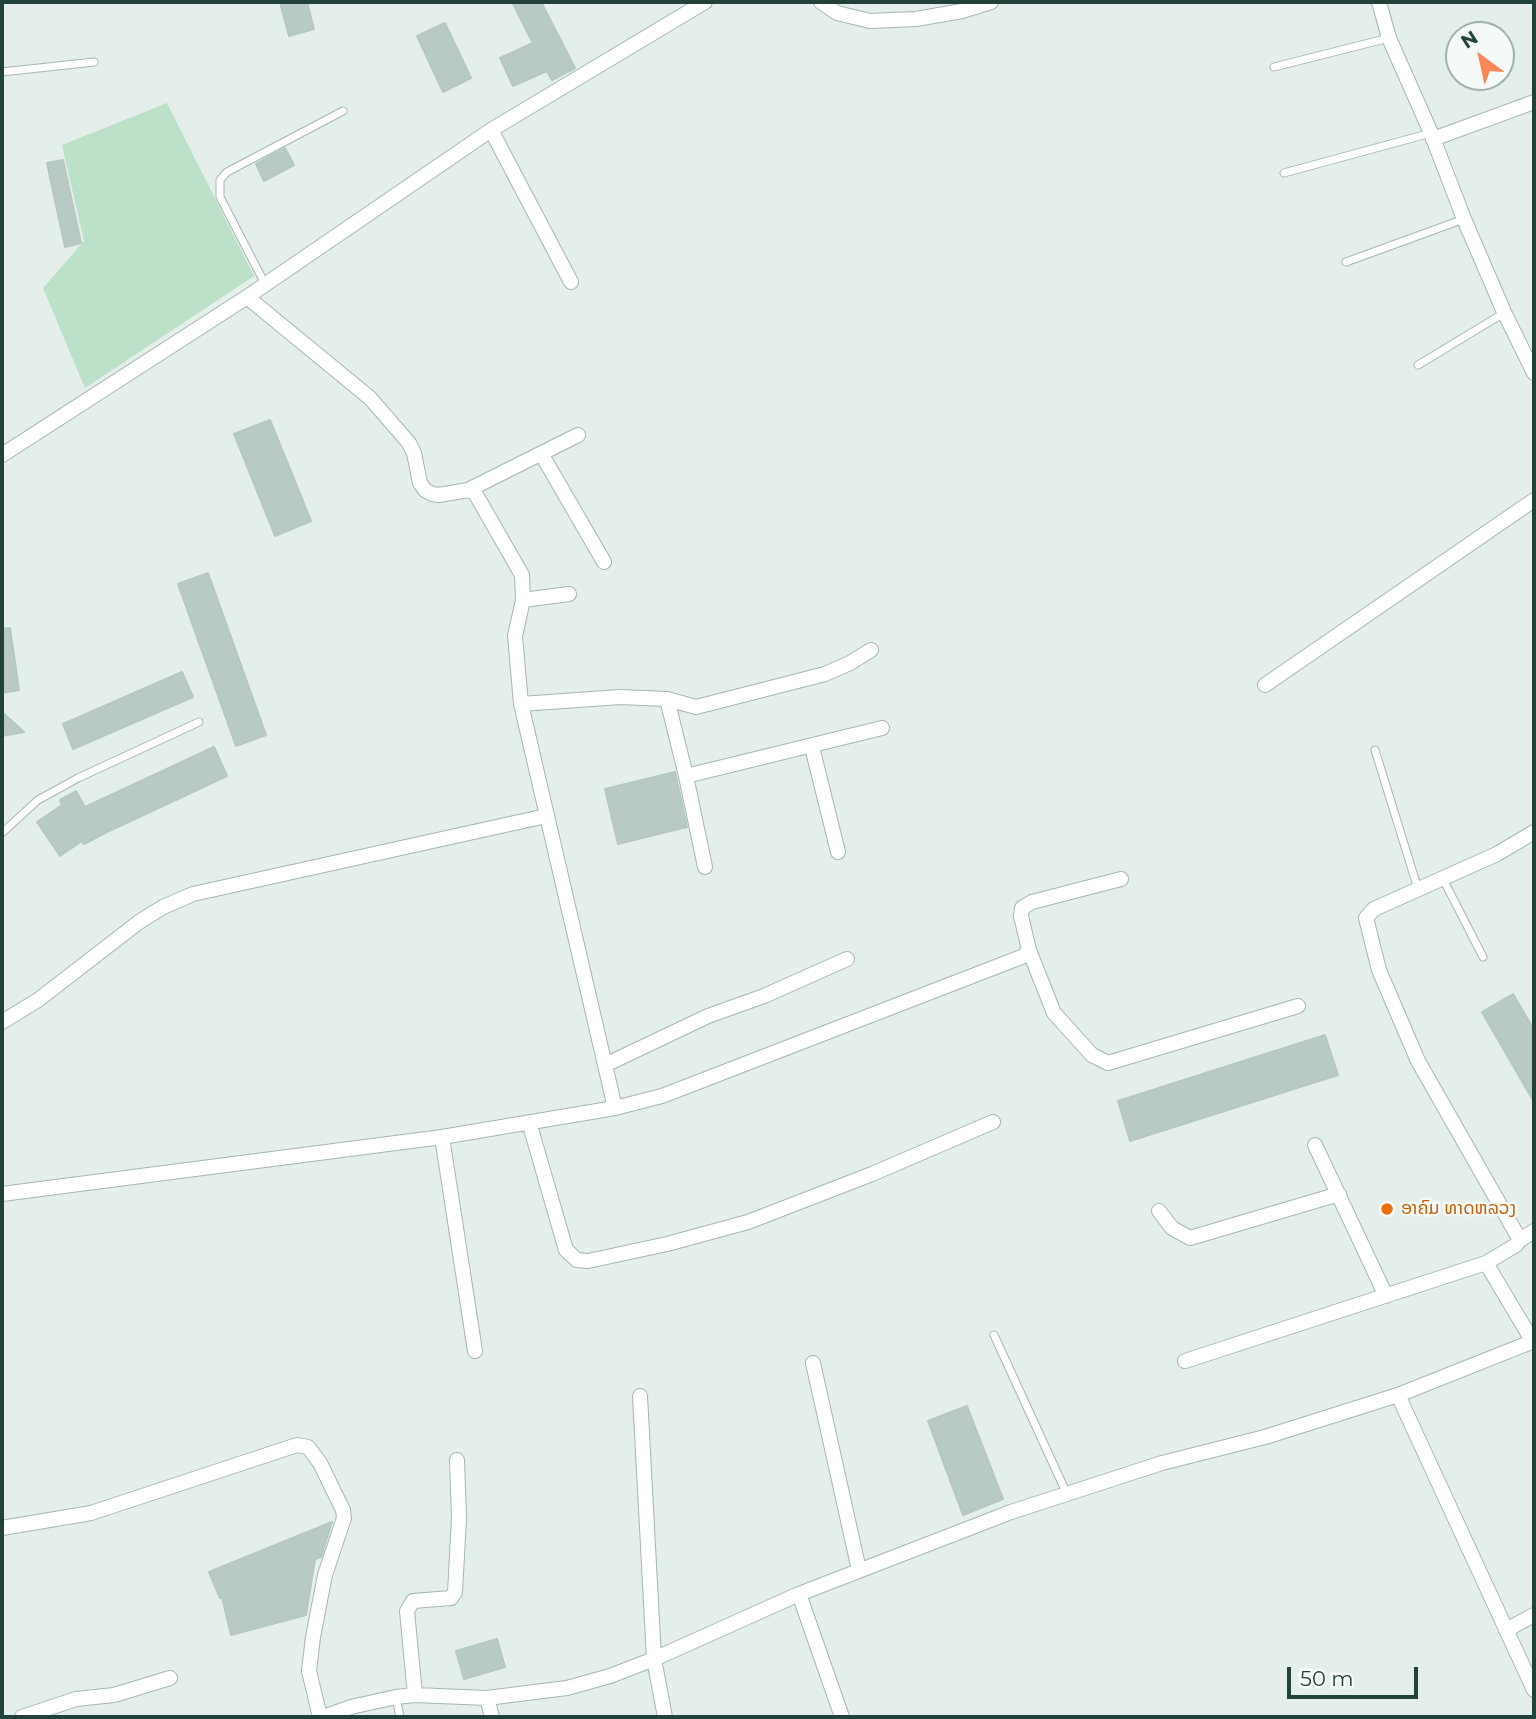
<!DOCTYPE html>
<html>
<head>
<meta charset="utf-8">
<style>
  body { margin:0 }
  #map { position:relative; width:1536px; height:1719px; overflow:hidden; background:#e4eeea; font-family:Montserrat,sans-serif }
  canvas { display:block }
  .frame { position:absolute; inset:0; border:4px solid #22413a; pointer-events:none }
  .north { position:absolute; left:1445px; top:21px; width:70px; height:70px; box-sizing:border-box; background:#f5faf8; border:2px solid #a1b0ac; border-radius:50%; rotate:327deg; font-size:19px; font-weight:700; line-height:28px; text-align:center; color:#22413a }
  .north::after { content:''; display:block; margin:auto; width:24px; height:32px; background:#f88857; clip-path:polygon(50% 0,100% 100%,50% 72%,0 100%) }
  .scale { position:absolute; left:1287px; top:1667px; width:131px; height:32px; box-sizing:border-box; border:4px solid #22413a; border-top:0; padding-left:9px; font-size:21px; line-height:24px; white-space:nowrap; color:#22413a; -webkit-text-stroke:5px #f5faf8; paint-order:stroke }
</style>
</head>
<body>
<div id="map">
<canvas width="1536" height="1719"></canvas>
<div class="frame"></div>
<div class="north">N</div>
<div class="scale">50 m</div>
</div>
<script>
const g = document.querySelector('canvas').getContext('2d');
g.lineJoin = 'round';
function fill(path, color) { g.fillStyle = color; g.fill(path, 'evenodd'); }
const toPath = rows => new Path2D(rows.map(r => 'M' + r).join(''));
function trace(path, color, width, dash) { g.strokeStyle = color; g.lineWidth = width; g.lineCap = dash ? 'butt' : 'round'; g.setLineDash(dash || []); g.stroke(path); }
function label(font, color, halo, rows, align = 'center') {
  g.font = font + ' Montserrat,"Noto Sans Lao",sans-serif'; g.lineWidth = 5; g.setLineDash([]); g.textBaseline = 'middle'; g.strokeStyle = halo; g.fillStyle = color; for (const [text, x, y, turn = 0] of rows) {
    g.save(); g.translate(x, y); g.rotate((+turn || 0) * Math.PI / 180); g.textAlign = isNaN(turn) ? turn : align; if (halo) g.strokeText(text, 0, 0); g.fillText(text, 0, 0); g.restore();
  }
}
const green = toPath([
  [167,103,254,276,85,388,43,288,84,241,62,145]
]);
const building = toPath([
  [280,2,307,2,314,29,289,36,280,2],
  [512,2,541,2,575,68,552,80,547,71,513,86,500,58,533,43,512,2],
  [445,23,471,78,443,92,417,36,445,23],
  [285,148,294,165,264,181,256,164,285,148],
  [63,160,81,243,65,247,47,163,63,160],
  [270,420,311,521,275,536,234,434,270,420],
  [208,573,266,735,236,746,178,584,208,573],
  [10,628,19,690,2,693,2,629,10,628],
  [182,672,193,697,73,749,63,724,182,672],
  [2,712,24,732,2,736,2,712],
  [214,747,227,776,107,832,84,844,82,841,60,856,37,822,62,805,60,800,76,791,85,807,214,747],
  [675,772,687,827,618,844,605,789,675,772],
  [1513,994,1534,1030,1534,1102,1482,1012,1513,994],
  [1325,1035,1338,1075,1130,1141,1118,1101,1325,1035],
  [967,1406,1003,1499,963,1515,928,1421,967,1406],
  [332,1522,321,1557,315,1559,306,1615,231,1635,222,1597,220,1598,209,1572,332,1522],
  [497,1639,505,1667,464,1679,456,1651,497,1639]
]);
const lane = toPath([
  [1274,67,1389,38],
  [2,72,94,62],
  [1284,173,1431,133],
  [1346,262,1464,219],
  [265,284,220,197,220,180,227,172,343,111],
  [1418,365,1504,313],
  [1375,750,1418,889],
  [2,833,38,800,78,778,199,722],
  [1443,879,1483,957],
  [994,1335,1066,1492],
  [396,1697,400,1717]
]);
const street = toPath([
  [821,2,837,13,870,21,916,19,962,11,991,2],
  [1379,2,1389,38,1431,133,1464,219,1504,312,1534,373],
  [491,130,571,282],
  [1433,139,1534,102],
  [247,297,370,398,409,443,414,453,420,483,425,490,432,494,439,495,468,490,475,493,522,575,523,600,515,636,521,704,615,1108],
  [2,455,247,297,491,130,705,2],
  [542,455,604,562],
  [468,490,578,435],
  [523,600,569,594],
  [1265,685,1534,500],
  [667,699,686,776,705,867],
  [521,704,620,697,667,699,696,707,825,674,850,663,871,650],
  [812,747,838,852],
  [686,776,882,728],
  [1121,879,1032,902,1022,908,1021,916,1029,950,1054,1013,1092,1055,1108,1063,1298,1006],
  [2,1022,38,1000,139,922,163,907,193,894,546,816],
  [605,1065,708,1016,764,996,847,959],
  [529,1122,566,1250,577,1260,588,1261,667,1244,748,1222,872,1174,993,1122],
  [442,1137,475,1351],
  [1315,1145,1386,1296],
  [2,1194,442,1137,615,1108,662,1096,1024,956,1029,950],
  [1159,1211,1172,1228,1190,1238,1339,1194],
  [1520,1240,1534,1231],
  [1486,1263,1533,1342],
  [1185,1361,1486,1263,1516,1245,1520,1240,1418,1061,1379,970,1366,918,1374,909,1497,854,1534,832],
  [813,1363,859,1570],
  [1398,1395,1534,1690],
  [640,1396,654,1659,665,1717],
  [2,1528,91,1513,297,1445,308,1447,320,1463,343,1510,344,1518,325,1575,313,1637,309,1671,320,1717],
  [799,1594,842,1717],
  [1506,1630,1534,1615],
  [415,1695,407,1611,413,1601,451,1598,455,1592,459,1518,457,1460],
  [487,1698,492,1717],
  [22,1717,76,1699,114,1695,170,1678],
  [323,1717,351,1707,396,1697,415,1695,487,1698,567,1688,610,1676,654,1659,799,1594,1011,1512,1162,1463,1265,1437,1398,1395,1534,1341]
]);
const markers = [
  [1387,1209,7,"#e8710a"]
];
const foodNames = [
  ["ອາຄົມ ທາດຫລວງ",1401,1209]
];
fill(green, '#bce0c8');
fill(building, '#b9c9c3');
trace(building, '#b6c8c2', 2);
trace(lane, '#a6b7b2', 9);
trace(street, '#a6b7b2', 16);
trace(lane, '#fff', 7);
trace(street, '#fff', 14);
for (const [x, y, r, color] of markers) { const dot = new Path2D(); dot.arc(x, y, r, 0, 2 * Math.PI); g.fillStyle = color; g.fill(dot); trace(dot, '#f5faf8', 2.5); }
label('18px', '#c56008', '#f5faf8', foodNames, 'left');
</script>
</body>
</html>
